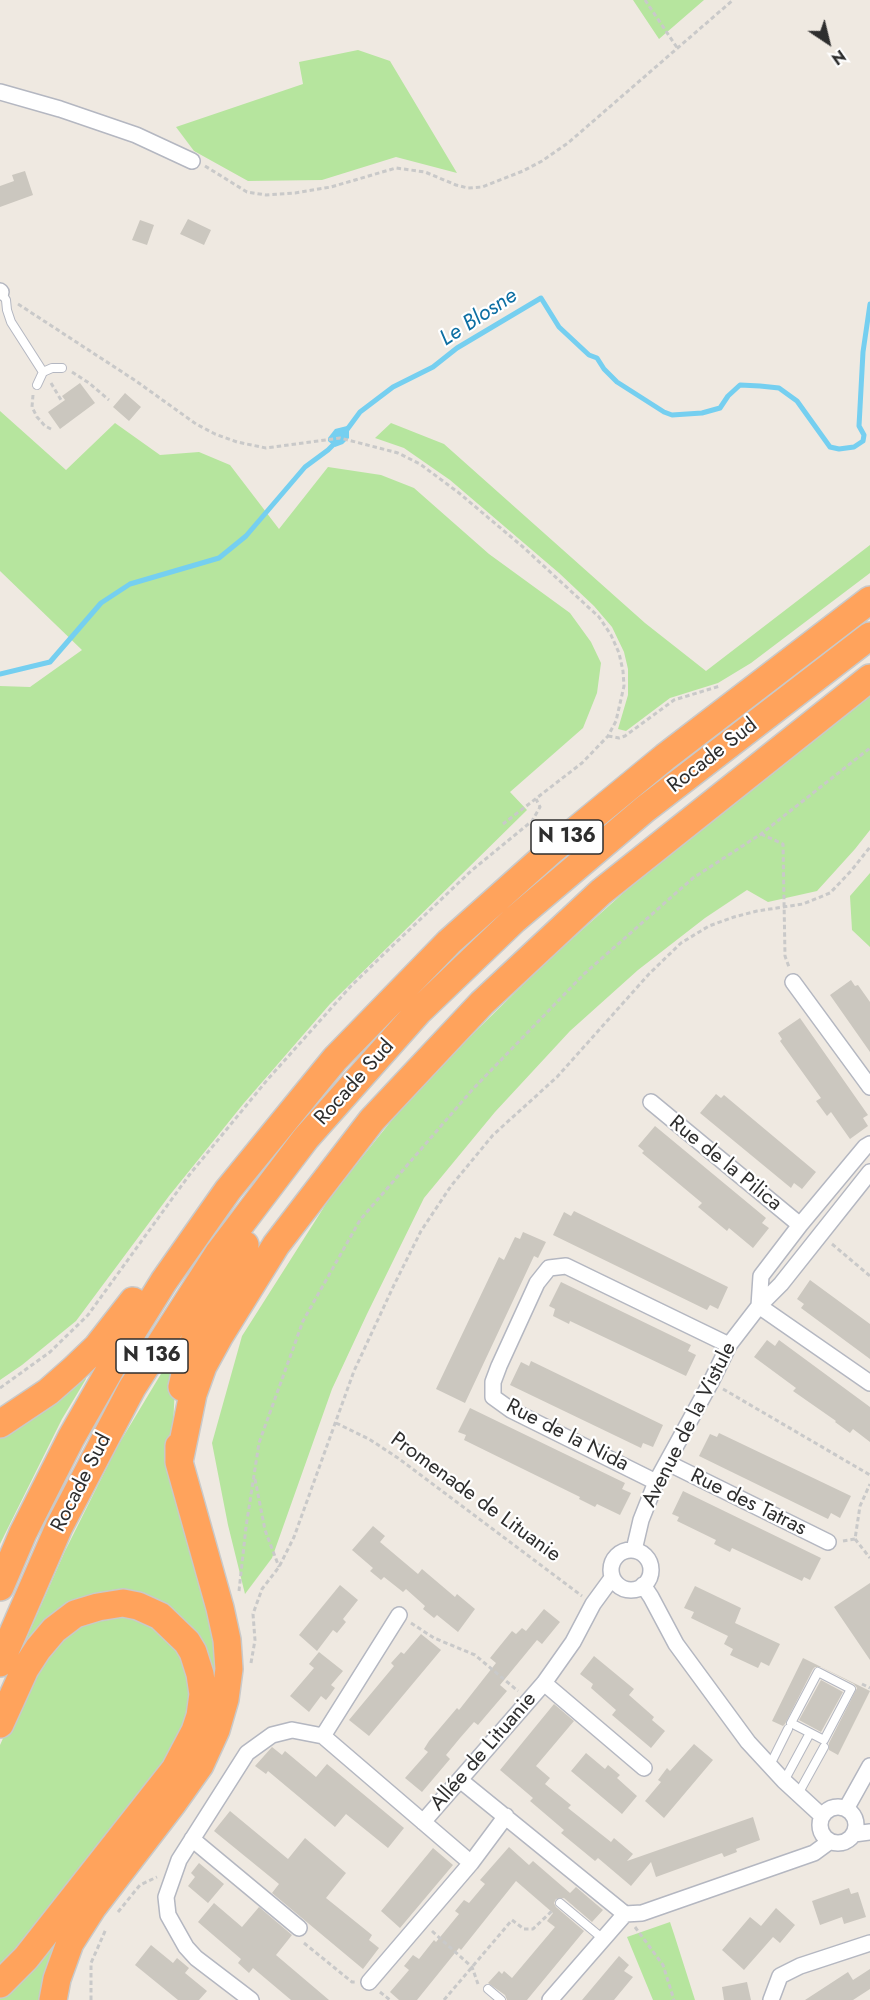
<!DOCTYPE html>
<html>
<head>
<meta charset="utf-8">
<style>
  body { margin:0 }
  #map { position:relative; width:870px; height:2000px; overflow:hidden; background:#efe9e1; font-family:Jost,sans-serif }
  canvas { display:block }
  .north { position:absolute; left:798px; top:12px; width:60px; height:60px; -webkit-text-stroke:4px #fff; paint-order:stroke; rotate:145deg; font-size:16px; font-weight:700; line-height:24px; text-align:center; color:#2e2e2e }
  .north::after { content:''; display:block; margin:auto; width:21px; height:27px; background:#2e2e2e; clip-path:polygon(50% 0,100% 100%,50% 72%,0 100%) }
</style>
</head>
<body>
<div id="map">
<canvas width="870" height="2000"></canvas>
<div class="north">N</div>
</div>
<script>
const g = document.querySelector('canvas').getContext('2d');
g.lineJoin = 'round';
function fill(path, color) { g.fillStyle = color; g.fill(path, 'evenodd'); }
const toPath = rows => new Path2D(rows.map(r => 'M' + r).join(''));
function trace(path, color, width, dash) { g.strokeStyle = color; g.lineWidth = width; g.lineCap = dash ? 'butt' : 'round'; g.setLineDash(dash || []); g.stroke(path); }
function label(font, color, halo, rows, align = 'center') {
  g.font = font + ' Jost,sans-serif'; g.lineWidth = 4.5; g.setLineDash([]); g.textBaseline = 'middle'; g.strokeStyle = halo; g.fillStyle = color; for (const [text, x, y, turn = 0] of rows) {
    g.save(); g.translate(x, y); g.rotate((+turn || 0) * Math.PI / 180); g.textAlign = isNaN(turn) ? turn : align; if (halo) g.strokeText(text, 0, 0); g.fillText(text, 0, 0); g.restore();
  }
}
const green = toPath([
  [633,0,704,0,659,39],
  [358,50,390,61,457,173,396,157,322,180,248,181,194,151,176,127,303,84,299,62],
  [0,411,66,470,115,423,160,455,199,452,230,465,279,529,328,467,381,475,414,488,489,554,570,613,591,642,601,663,597,693,583,728,510,792,527,810,330,1004,244,1103,169,1196,76,1321,22,1365,0,1380,0,686,30,687,82,650,0,571],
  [391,423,444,444,645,623,706,671,870,545,870,573,751,663,718,683,670,698,626,731,618,729,628,695,628,669,624,652,612,627,594,606,559,573,450,480,404,448,375,438],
  [870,695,870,830,855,849,817,891,768,902,747,890,705,918,638,970,570,1031,495,1112,424,1198,367,1314,332,1389,272,1558,245,1594,228,1525,212,1443,242,1336,331,1196,416,1090,543,965,650,869],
  [870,873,870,947,852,930,850,896],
  [188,1329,175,1386,172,1447,211,1600,218,1681,210,1678,126,1598,19,1655,65,1551,117,1447],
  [85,1376,86,1379,62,1419,0,1544,0,1434],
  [114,1615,145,1620,170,1640,185,1663,191,1691,189,1710,184,1726,159,1774,0,1971,0,1745,29,1681,65,1631],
  [670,1922,674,1934,695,2000,653,2000,627,1937],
  [66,1923,46,2000,0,2000,0,1992]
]);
const water = toPath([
  [347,426,349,429,349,438,343,444,335,447,328,441,328,438,335,429]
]);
const stream = toPath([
  [346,431,360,412,393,387,433,367,457,348,541,298,559,327,589,355,597,358,604,369,617,382,664,412,672,415,702,413,720,408,728,396,740,385,760,386,779,388,797,401,830,447,839,449,854,447,863,441,864,435,859,426,863,352,870,304],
  [0,674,50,662,101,603,130,584,219,558,246,536,305,467,328,450,338,440]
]);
const building = toPath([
  [25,171,33,195,0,207,0,186,14,181,12,175],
  [188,219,211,230,204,245,180,234],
  [140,220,154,225,147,245,132,240],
  [80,383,95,403,60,429,48,412,65,400,62,396],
  [125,393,141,407,129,421,113,407],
  [851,980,855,986,858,985,870,1002,870,1052,830,995],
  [800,1018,868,1115,863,1118,868,1126,850,1139,831,1112,827,1116,816,1101,821,1098,780,1041,782,1039,778,1033],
  [716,1094,721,1098,724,1095,816,1172,802,1189,794,1183,791,1188,700,1113],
  [655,1126,766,1218,762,1223,769,1228,753,1248,729,1228,727,1231,698,1207,702,1203,642,1153,644,1151,638,1146],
  [574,1211,728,1287,718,1309,710,1305,707,1310,553,1235,564,1212,571,1216],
  [523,1232,546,1242,538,1258,534,1256,465,1403,436,1389,499,1257,504,1260,515,1237,520,1239],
  [810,1280,870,1324,870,1359,801,1308,804,1304,797,1299],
  [561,1282,691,1345,688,1351,696,1355,686,1376,570,1321,569,1324,553,1316,555,1309,549,1306],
  [767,1340,775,1346,779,1340,870,1407,870,1442,853,1429,850,1433,835,1422,836,1421,793,1391,796,1388,754,1357],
  [531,1361,663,1425,653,1447,643,1443,641,1448,510,1385,521,1362,529,1366],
  [470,1408,625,1483,622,1489,631,1493,620,1515,597,1504,595,1507,579,1499,580,1497,464,1440,466,1435,458,1432],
  [719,1433,851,1496,840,1518,831,1513,828,1519,699,1456,710,1434,717,1437],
  [683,1491,821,1558,810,1580,804,1577,802,1581,732,1548,730,1552,714,1544,716,1540,677,1521,679,1517,672,1514],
  [373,1526,385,1536,380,1542,418,1574,422,1569,455,1597,457,1594,475,1609,458,1632,437,1615,434,1618,423,1609,425,1606,406,1589,403,1592,384,1577,381,1580,370,1571,373,1568,352,1550],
  [870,1583,870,1660,834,1607],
  [340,1585,358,1600,343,1619,346,1622,337,1633,333,1630,317,1651,299,1635],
  [695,1586,741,1608,735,1623,780,1644,769,1666,761,1662,758,1668,730,1655,733,1649,724,1644,728,1636,691,1618,694,1612,684,1608],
  [544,1609,560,1622,542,1644,537,1640,500,1685,507,1691,478,1725,474,1722,460,1738,446,1755,450,1759,422,1792,405,1778,428,1752,424,1749,429,1741,457,1708,459,1710,496,1663,490,1658,512,1631,516,1634,522,1628,526,1631],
  [421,1634,441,1650,369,1736,349,1720,394,1666,391,1663,401,1652,404,1654],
  [319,1652,343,1671,331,1685,335,1688,330,1695,326,1700,321,1696,309,1712,290,1696,314,1668,309,1664],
  [594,1656,634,1689,629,1695,654,1717,652,1720,665,1731,651,1748,612,1715,616,1710,591,1688,593,1684,580,1674],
  [803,1658,870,1691,838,1755,829,1750,829,1743,857,1688,854,1684,821,1667,815,1667,813,1669,785,1724,783,1726,772,1721],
  [821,1680,843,1692,821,1732,799,1720],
  [554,1704,574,1721,536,1766,550,1778,545,1784,571,1805,568,1808,611,1842,614,1838,633,1854,627,1861,753,1817,760,1840,736,1849,737,1852,724,1857,722,1853,656,1877,651,1862,631,1886,598,1858,595,1861,561,1833,564,1830,530,1801,533,1798,500,1770],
  [694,1744,713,1760,664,1818,645,1801,661,1782,658,1780,667,1768,670,1771],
  [272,1747,282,1755,285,1751,316,1777,327,1764,404,1828,388,1848,346,1814,335,1827,268,1771,266,1774,255,1766],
  [586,1753,605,1769,608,1765,620,1775,617,1778,637,1796,622,1814,571,1771],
  [230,1811,288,1859,305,1838,346,1873,326,1898,372,1935,369,1940,379,1948,363,1969,272,1893,279,1884,214,1831],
  [509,1847,529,1865,533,1861,570,1893,576,1887,603,1910,592,1922,564,1898,556,1899,554,1903,556,1907,584,1931,527,2000,507,2000,505,1995,488,1983,499,1971,502,1974,504,1971,512,1978,555,1927,547,1921,553,1913,516,1881,461,1950,459,1948,417,2000,399,2000,390,1992,409,1970,404,1966,413,1955,419,1959,434,1940,436,1942,459,1914,455,1911,464,1900,469,1903,485,1884,480,1880],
  [433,1848,453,1865,400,1928,381,1911],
  [199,1863,224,1884,208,1903,188,1886,195,1877,191,1873],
  [849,1888,851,1894,858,1892,866,1917,844,1924,842,1917,820,1925,812,1901],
  [214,1903,242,1927,259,1907,292,1935,276,1955,329,2000,291,2000,253,1968,249,1973,238,1963,241,1959,198,1922],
  [776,1908,795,1925,780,1943,773,1937,744,1970,722,1950,750,1917,761,1926],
  [151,1945,173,1963,177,1958,189,1968,185,1973,207,1991,199,2000,178,2000,135,1965],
  [619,1956,629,1965,624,1971,633,1977,614,2000,582,2000],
  [870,1969,870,1989,853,2000,805,2000,848,1972,853,1980],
  [747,1982,751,2000,724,2000,722,1987]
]);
const path = toPath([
  [645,0,678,49],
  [205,166,247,192,266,195,295,193,331,187,396,168,425,172,456,185,468,188,482,187,523,171,542,161,568,143,733,0],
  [18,304,136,381,196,424,215,434,237,442,266,448,340,438,398,453,420,464,459,493,523,547,599,617,611,635,619,653,623,671,624,686,616,721,608,736,582,763,503,824],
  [72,372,89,383,109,400],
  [51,383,61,400],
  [33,395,32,407,37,417,45,426,53,430],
  [608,736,619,738,625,736,674,700,720,686],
  [761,834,783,844,785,956,789,967],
  [832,1244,870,1276],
  [0,1388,50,1352,88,1315,190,1174,268,1079,351,986,385,953,471,871,532,821,540,807,536,799],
  [723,1389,870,1475],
  [336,1423,369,1439,398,1458,582,1596],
  [255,1479,265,1530,279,1567],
  [855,1539,870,1558],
  [843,1541,855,1539,860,1506,870,1484],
  [239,1591,246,1527,259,1443,303,1321,360,1220,472,1090,584,974,693,878,761,834,870,748],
  [411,1623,434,1638,475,1655,518,1691],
  [251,1663,255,1640,253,1614,262,1589,279,1567,294,1537,354,1371,394,1285,421,1231,451,1186,493,1135,557,1077,649,974,681,943,709,926,734,917,757,911,803,904,830,893,851,871,870,847],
  [862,1684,870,1688],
  [118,1912,140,1885,157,1877],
  [635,1927,663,1965,674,2000],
  [432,1931,472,1967,478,1984],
  [304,1943,352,1982,356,1982],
  [380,1992,390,2000],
  [91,2000,91,1963,106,1929],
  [444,2000,512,1920,524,1929,533,1929,553,1910]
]);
const lane = toPath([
  [1,292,6,300,7,310,11,322,43,372],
  [37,385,43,372,52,368,62,368],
  [818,1672,851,1689,824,1740,791,1723,818,1672],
  [770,1765,788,1729],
  [784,1781,810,1733],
  [798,1794,824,1747],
  [560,1903,602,1938],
  [488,1989,501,2000]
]);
const street = toPath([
  [0,92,60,109,136,135,192,161],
  [0,291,1,292],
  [793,982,870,1087],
  [651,1102,800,1225],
  [759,1306,761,1276,800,1225,865,1147,870,1144],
  [759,1306,870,1383],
  [668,1463,828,1542],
  [656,1482,511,1410,493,1397,493,1382,499,1366,537,1283,549,1268,566,1266,729,1345],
  '611 1570a20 20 0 1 1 40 0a20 20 0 1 1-40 0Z',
  [634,1550,641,1520,656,1482,711,1382,729,1345,759,1306,781,1284,870,1172],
  [643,1585,651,1597,676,1644,748,1742,784,1781,822,1816],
  [544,1683,644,1768],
  [323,1736,399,1615],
  [460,1780,625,1914],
  '820 1825a18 18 0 1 1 36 0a18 18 0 1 1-36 0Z',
  [846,1809,870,1766],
  [423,1822,544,1683,573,1642,593,1604,612,1578],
  [854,1834,870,1832],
  [192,1839,299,1928],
  [369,1982,471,1863],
  [251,2000,196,1958,186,1947,168,1915,166,1897,179,1860,247,1753,272,1735,292,1730,323,1736,471,1863,506,1816],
  [550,2000,625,1914,642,1913,814,1853,829,1842],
  [771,2000,780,1976,800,1966,870,1943]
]);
const highway = toPath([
  [182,1387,191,1348,215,1296,245,1245],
  [0,1424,48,1392,73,1370,97,1347,133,1301],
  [179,1462,193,1394,203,1366,220,1335,276,1245,372,1120,482,1003,601,892,870,678],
  [0,1587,23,1533,71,1438,123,1347,164,1281,228,1190,335,1059,449,942,552,850,665,757,870,600],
  [0,1663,59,1527,132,1388,218,1254,306,1138,418,1012,514,920,645,809,870,636],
  [0,1724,25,1669,38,1649,54,1630,75,1614,98,1607,123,1603,138,1606,160,1616,187,1642,193,1652,200,1674,203,1694,200,1716,195,1731,175,1769,26,1958,0,1984],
  [53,2000,57,1979,70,1943,93,1907,173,1803,200,1765,216,1730,225,1699,229,1669,227,1640,220,1608,179,1462,179,1446]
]);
const shields = [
  [567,837,72],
  [152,1356,72]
];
const shieldNames = [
  ["N 136",567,837],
  ["N 136",152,1356]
];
const streetNames = [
  ["Rocade Sud",713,756,-38],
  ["Rocade Sud",355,1083,-48],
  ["Rue de la Pilica",725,1164,39],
  ["Avenue de la Vistule",690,1425,-63],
  ["Rue de la Nida",567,1436,27],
  ["Rocade Sud",82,1483,-63],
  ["Promenade de Lituanie",475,1498,36],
  ["Rue des Tatras",748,1503,26],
  ["Allée de Lituanie",484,1752,-49]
];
const waterNames = [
  ["Le Blosne",479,318,-33]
];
fill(green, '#b6e59e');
fill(water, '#75cff0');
trace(stream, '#75cff0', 5);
fill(building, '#cbc7bf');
trace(lane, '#b4b7c1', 10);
trace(street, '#b4b7c1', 18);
trace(highway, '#c9c9c9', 30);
trace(path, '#c9c9c9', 3, [4.5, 3]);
trace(lane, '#fff', 8);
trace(street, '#fff', 15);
trace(highway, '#ffa35c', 27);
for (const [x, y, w] of shields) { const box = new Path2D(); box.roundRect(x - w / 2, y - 17, w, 34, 4.5); g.fillStyle = '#fff'; g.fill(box); trace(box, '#2e2e2e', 1.5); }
label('bold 20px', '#2e2e2e', null, shieldNames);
label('21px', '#2e2e2e', '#fff', streetNames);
label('italic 22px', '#0d6fa3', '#fff', waterNames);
</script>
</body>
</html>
